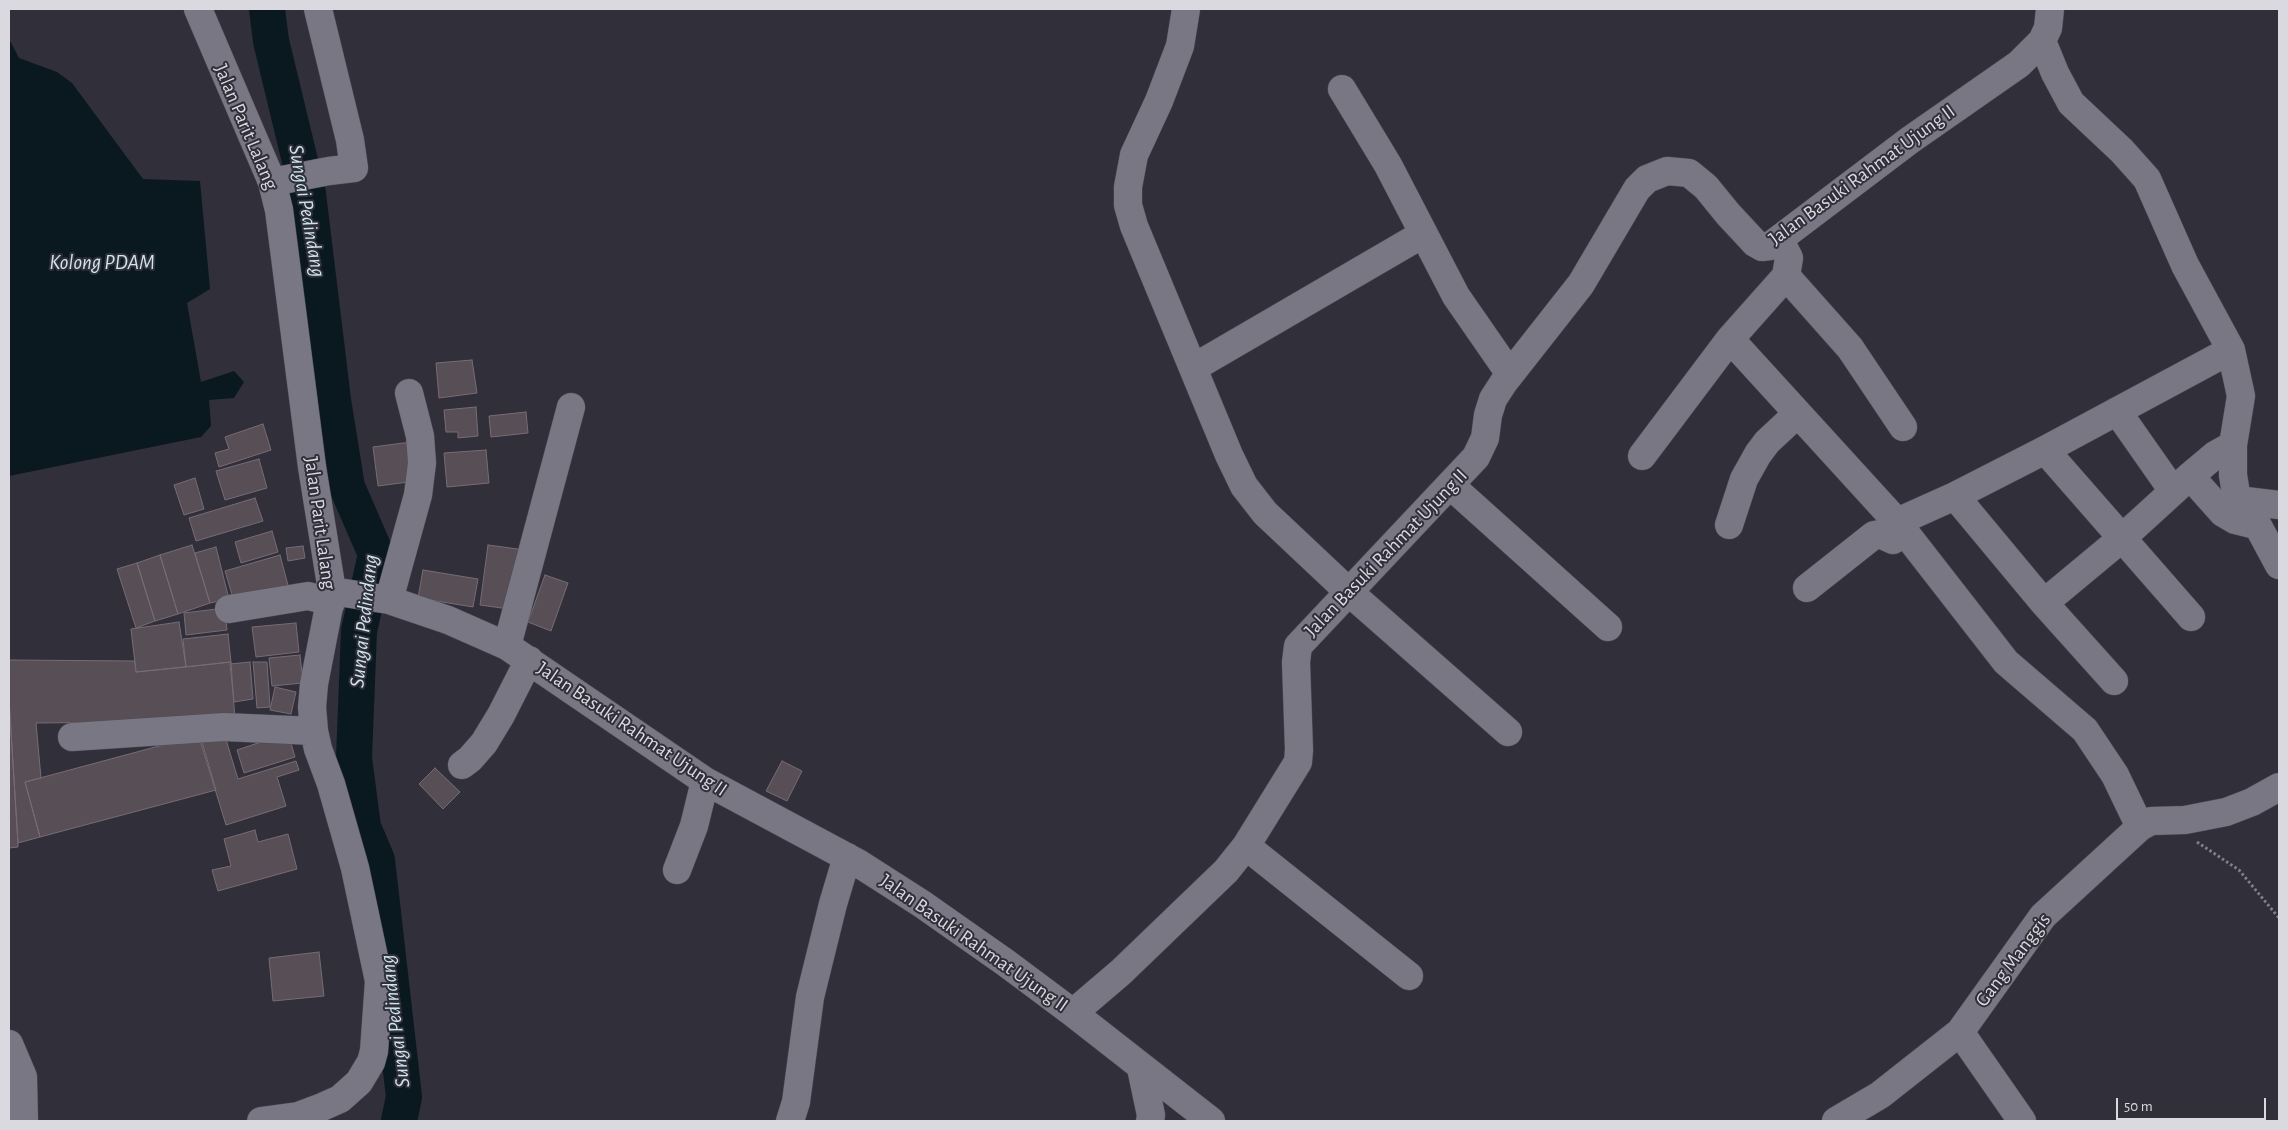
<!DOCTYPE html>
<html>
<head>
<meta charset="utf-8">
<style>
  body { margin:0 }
  #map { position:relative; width:2288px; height:1130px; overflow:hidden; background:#312f3a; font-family:"Alegreya Sans",sans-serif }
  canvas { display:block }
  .frame { position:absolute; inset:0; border:10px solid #dad9e0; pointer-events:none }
  .scale { position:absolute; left:2116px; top:1098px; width:150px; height:22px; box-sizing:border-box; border:2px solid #dad9e0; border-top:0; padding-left:6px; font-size:15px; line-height:18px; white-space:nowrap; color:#dad9e0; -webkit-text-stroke:4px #312f3a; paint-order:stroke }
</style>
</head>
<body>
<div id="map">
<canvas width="2288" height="1130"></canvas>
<div class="frame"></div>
<div class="scale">50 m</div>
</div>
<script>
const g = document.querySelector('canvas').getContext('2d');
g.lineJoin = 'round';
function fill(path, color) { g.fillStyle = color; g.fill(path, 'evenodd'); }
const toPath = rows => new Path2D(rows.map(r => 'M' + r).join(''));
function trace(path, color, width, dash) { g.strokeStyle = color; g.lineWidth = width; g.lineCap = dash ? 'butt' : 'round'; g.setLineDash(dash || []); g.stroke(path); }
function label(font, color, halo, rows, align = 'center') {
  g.font = font + ' "Alegreya Sans",sans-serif'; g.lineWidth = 4; g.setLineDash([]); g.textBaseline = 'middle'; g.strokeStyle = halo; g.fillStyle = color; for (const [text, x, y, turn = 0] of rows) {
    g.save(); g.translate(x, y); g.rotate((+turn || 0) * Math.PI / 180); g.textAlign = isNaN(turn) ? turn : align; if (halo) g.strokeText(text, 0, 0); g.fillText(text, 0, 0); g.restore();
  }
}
const water = toPath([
  [9,39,19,58,57,72,72,83,143,179,200,181,210,289,187,303,201,382,234,371,244,382,234,398,209,400,211,426,201,437,9,476]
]);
const river = toPath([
  [267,9,271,41,308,194,333,400,347,487,376,554,359,631,354,758,363,827,377,860,404,1097,399,1121]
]);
const building = toPath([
  [472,360,477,393,439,398,436,363,472,360],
  [476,407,478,436,458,438,458,432,446,432,444,410,476,407],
  [526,412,528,433,491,437,489,416,526,412],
  [263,424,271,450,219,467,215,453,229,449,225,437,263,424],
  [411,442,416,481,378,486,373,447,411,442],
  [486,450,489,483,447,487,444,453,486,450],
  [259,459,267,488,225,500,216,471,259,459],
  [195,478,204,509,184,515,174,485,195,478],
  [255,498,263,521,196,541,189,518,255,498],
  [272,531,278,552,241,563,235,542,272,531],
  [192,545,210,603,178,614,160,555,192,545],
  [488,545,525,550,516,610,480,605,488,545],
  [303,546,305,558,288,561,286,548,303,546],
  [216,547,229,599,210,603,195,553,216,547],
  [160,555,178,614,155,621,137,563,160,555],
  [280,555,289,589,235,605,225,571,280,555],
  [137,563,155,621,136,628,117,569,137,563],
  [423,570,478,579,473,607,418,598,423,570],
  [545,575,568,583,551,631,528,622,545,575],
  [225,608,227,630,186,635,184,613,225,608],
  [179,622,186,667,136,672,131,629,179,622],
  [296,623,299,652,256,657,252,627,296,623],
  [228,634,231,662,186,667,183,639,228,634],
  [300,655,303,683,272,686,269,658,300,655],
  [9,660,135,661,136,672,231,662,235,721,36,723,41,778,25,782,40,837,18,843,9,699,9,660],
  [250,662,253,699,234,702,230,664,250,662],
  [253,662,267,662,270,707,257,708,253,662],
  [275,687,296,692,291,714,270,710,275,687],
  [9,699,18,843,18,847,9,848,9,699],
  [224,733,238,779,296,761,299,770,277,777,286,806,226,825,200,740,224,733],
  [288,733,295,757,244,773,237,750,288,733],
  [200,735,216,790,40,837,25,782,200,735],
  [782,761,802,771,787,801,766,791,782,761],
  [435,768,460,792,443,809,419,784,435,768],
  [255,830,258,842,288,834,297,869,218,891,212,870,231,866,224,839,255,830],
  [319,952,324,996,273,1001,269,958,319,952]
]);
const path = toPath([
  [2197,842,2239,870,2279,918]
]);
const minor = toPath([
  [198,9,272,182,279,210,312,467,332,591,314,684,312,707,314,731,318,749,331,784,355,868,379,981,374,1051,371,1062,359,1082,340,1099,322,1107,298,1116,261,1121],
  [1186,9,1180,46,1159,101,1134,155,1128,187,1128,205,1134,226,1229,455,1244,486,1265,513,1350,593,1508,732],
  [2042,41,2055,73,2071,103,2122,151,2147,179,2185,265,2231,350,2241,396,2233,445,2233,475,2237,500,2258,526,2279,565],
  [1342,89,1388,165,1456,296,1510,374],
  [272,182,329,171,354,168,350,140,318,9],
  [1786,276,1850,348,1903,427],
  [1730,339,1897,522,2006,662,2085,730,2115,775,2140,827],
  [1193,368,1423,234],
  [2117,411,2173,491],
  [2045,450,2191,617],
  [1642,456,1730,339,1786,276,1789,258,1780,240],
  [2190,476,2223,513,2235,520,2251,524],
  [1450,485,1608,627],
  [1955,496,2044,603,2114,681],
  [2237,500,2279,505],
  [1897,522,1955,496,2045,450,2231,350],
  [1729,525,1744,479,1758,454,1767,442,1797,414],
  [1807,588,1874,535,1880,534,1893,540,1905,532],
  [332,591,389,600,448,620,507,646,705,781,858,863,922,904,1006,963,1073,1013,1121,972,1226,871,1246,846,1298,762,1299,750,1296,662,1298,646,1476,457,1485,438,1488,415,1493,399,1504,382,1581,284,1637,189,1647,179,1667,171,1689,173,1706,187,1728,214,1755,243,1762,247,1770,246,1910,140,2019,64,2042,41,2048,28,2050,9],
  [389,600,418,495,422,463,420,436,409,393],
  [2044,603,2121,539,2190,476,2215,455,2233,445],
  [229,609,308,596,320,599,330,605],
  [507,646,571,407],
  [72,737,224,727,314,731],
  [462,765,470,759,484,743,501,715,529,660],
  [1246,846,1409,976],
  [677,870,694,826,705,781],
  [1073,1013,1211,1121],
  [1960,1032,2022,1121],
  [9,1044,23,1077,24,1121],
  [1141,1068,1151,1115,1150,1121],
  [790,1121,796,1102,810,997,833,904,847,857],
  [1836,1121,1880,1095,1960,1032,2043,916,2140,827,2151,821,2185,820,2226,812,2252,802,2279,787]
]);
const streetNames = [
  ["Jalan Parit Lalang",246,127,67],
  ["Jalan Basuki Rahmat Ujung II",1862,175,-36],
  ["Jalan Parit Lalang",320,523,82],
  ["Jalan Basuki Rahmat Ujung II",1386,553,-46],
  ["Jalan Basuki Rahmat Ujung II",632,729,34],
  ["Jalan Basuki Rahmat Ujung II",974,943,35],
  ["Gang Manggis",2013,960,-53]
];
const waterNames = [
  ["Sungai Pedindang",307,211,80],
  ["Kolong PDAM",102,263],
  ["Sungai Pedindang",364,621,-84],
  ["Sungai Pedindang",395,1021,-97]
];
fill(water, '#0a191f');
trace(river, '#0a191f', 36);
fill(building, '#574e56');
trace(building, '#776c76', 1);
trace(minor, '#4f4d56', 29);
trace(path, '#817f88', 3, [2.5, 2.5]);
trace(minor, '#7a7784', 28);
label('20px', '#dad9e0', '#312f3a', streetNames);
label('italic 21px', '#cee6f1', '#312f3a', waterNames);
</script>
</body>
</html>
